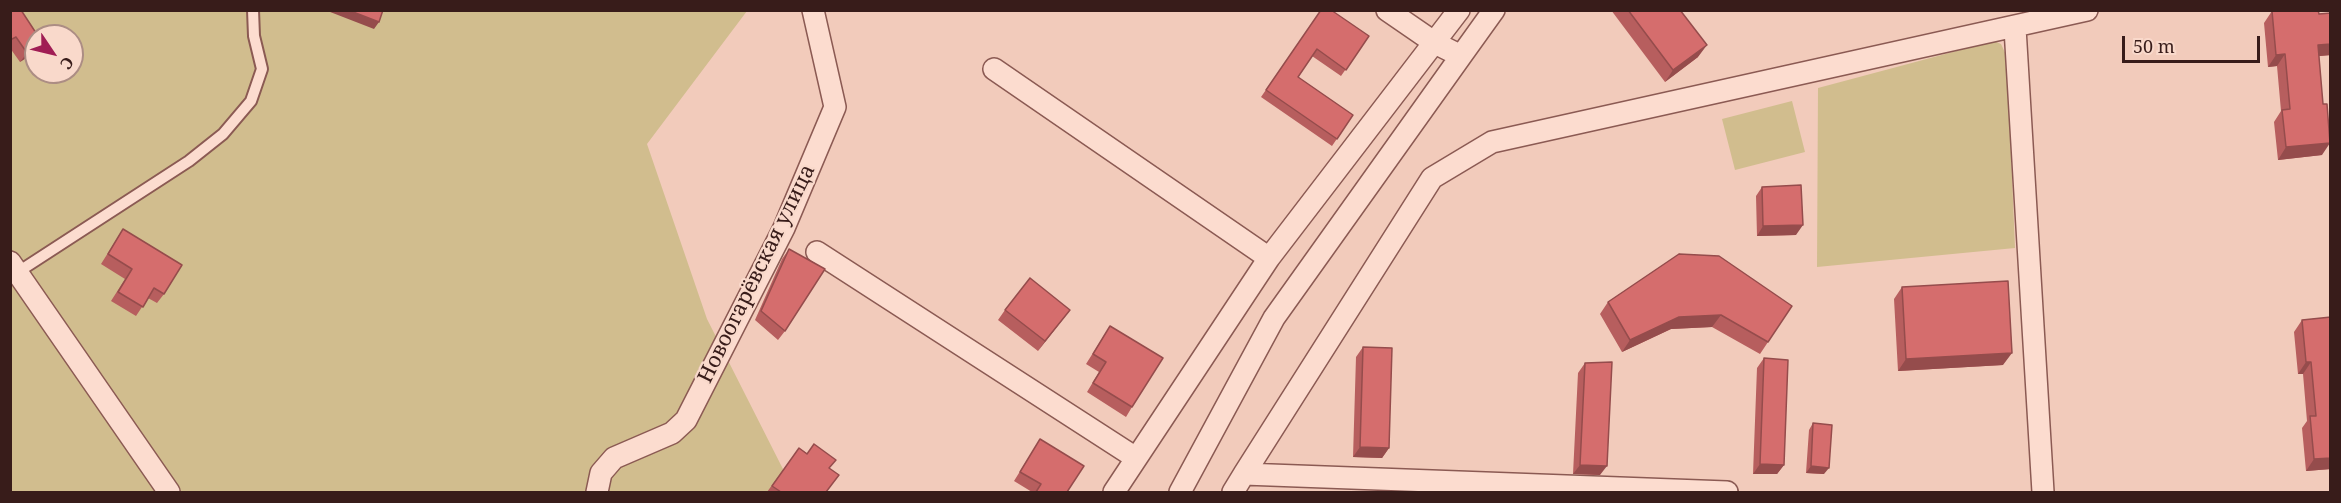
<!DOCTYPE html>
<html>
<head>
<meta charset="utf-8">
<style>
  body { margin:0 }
  #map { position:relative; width:2341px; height:503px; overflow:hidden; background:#f2cbbb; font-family:"Noto Serif",serif }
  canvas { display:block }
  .frame { position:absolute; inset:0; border:12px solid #381c1a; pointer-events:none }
  .north { position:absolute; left:24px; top:24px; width:60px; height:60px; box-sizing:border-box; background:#f9d9cb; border:2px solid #ac8d84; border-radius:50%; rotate:125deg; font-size:16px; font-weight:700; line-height:24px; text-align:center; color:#381c1a }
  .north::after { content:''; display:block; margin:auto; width:21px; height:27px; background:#a01d54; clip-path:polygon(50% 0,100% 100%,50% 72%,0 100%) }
  .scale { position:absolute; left:2122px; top:36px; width:138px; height:27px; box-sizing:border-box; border:3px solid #381c1a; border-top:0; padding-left:8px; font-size:18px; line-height:21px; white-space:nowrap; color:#381c1a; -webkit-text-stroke:4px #f9d9cb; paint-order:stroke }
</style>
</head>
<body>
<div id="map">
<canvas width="2341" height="503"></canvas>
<div class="frame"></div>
<div class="north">С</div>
<div class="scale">50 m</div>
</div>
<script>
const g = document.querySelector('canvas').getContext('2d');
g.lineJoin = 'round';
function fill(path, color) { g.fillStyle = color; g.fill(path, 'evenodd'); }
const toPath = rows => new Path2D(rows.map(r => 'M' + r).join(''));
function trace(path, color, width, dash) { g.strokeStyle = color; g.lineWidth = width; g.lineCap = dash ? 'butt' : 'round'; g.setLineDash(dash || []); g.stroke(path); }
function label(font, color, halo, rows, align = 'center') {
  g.font = font + ' "Noto Serif",serif'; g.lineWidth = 4.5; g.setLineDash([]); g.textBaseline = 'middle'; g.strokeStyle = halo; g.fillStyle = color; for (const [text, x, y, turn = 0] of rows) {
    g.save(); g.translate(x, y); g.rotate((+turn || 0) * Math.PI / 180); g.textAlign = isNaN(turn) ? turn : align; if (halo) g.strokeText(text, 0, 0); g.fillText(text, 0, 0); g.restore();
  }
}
const green = toPath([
  [10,11,747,11,647,144,707,319,786,475,775,492,11,492],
  [36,36,72,36,72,72,36,72],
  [1994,41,2001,44,2007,57,2015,248,1817,267,1818,88],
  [1792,101,1805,152,1735,170,1722,119]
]);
const service = toPath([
  [18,272,189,161,223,134,251,101,262,69,254,36,253,10]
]);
const minor = toPath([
  [2015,28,2043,492],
  [1461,56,1494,10],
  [994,69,1269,258],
  [817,252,1136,458],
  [10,262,169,492],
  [1244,474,1432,178,1492,142,2087,10],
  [597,492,601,473,614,458,672,433,686,420,784,228,835,107,813,10],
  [1114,492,1269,258,1459,10],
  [1180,492,1274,318,1461,56,1435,43,1387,10],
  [1233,492,1244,474,1727,492]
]);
const wall = toPath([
  [10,10,35,52,20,62,10,48],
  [1321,10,1369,36,1341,76,1312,56,1298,77,1353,115,1332,146,1261,97],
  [1611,10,1680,10,1698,57,1665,82],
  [2272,11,2319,14,2331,13,2331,55,2319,56,2322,155,2278,160,2274,122,2281,111,2277,66,2268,67,2264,23],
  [1762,187,1796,235,1757,236,1756,196],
  [123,229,164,294,157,303,148,298,136,316,111,301,125,279,101,264],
  [789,249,785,331,778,340,755,320,782,259],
  [1679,254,1768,342,1760,354,1712,327,1671,329,1622,352,1600,314,1608,302],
  [1902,287,2003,365,1898,371,1894,299],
  [1005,310,1070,310,1038,351,998,320],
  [2331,317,2331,469,2306,471,2302,428,2307,421,2303,374,2298,374,2294,332,2302,320],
  [1110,326,1132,407,1126,417,1087,392,1099,372,1086,364],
  [1363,347,1389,448,1382,458,1353,457,1356,357],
  [1764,358,1784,465,1777,474,1753,474,1757,368],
  [1585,363,1600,475,1573,474,1578,373],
  [1813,423,1824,474,1806,473,1809,430],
  [1040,439,1067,492,1032,492,1014,481],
  [799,448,830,468,827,492,767,492]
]);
const shadedWall = toPath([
  [325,10,348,10,379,22,374,29],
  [2331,44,2331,55,2309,57,2318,45],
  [1707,45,1698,57,1665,82,1673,70],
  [36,47,35,52,20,62,27,53],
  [2285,54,2277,66,2268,67,2276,55],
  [2330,143,2322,155,2278,160,2286,147],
  [1803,225,1796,235,1757,236,1763,226],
  [1070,310,1063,319,1038,351,1045,341],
  [1721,315,1712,327,1671,329,1622,352,1630,340,1679,317],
  [2012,353,2003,365,1898,371,1906,359],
  [2306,362,2311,362,2303,374,2298,374],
  [1360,447,1389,448,1382,458,1353,457],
  [2331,458,2331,469,2306,471,2314,459],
  [1760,464,1784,465,1777,474,1753,474],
  [1580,465,1607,466,1600,475,1573,474],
  [1811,466,1829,468,1824,474,1806,473]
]);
const building = toPath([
  [10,10,21,10,38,36,36,36,36,47,27,53,16,37,10,40,10,10],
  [348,10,383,10,379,22,348,10],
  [1321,10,1331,10,1369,36,1346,70,1317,49,1298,77,1353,115,1337,139,1266,90,1321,10],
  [1628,10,1680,10,1707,45,1673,70,1628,10],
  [2280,10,2318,10,2319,14,2331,13,2331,44,2318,45,2323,104,2327,104,2330,143,2286,147,2282,110,2290,109,2285,54,2276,55,2272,11,2280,10],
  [1801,185,1803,225,1763,226,1762,187,1801,185],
  [123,229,182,265,164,294,154,288,143,307,118,292,132,269,108,254,123,229],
  [789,249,825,269,785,331,761,311,789,249],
  [1679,254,1719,256,1792,306,1768,342,1721,315,1679,317,1630,340,1608,302,1679,254],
  [1030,278,1070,310,1045,341,1005,310,1030,278],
  [2008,281,2012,353,1906,359,1902,287,2008,281],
  [2331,317,2331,458,2314,459,2310,416,2316,416,2311,362,2306,362,2302,320,2331,317],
  [1110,326,1163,358,1132,407,1093,383,1106,362,1093,354,1110,326],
  [1363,347,1392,348,1389,448,1360,447,1363,347],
  [1764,358,1788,360,1784,465,1760,464,1764,358],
  [1612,362,1607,466,1580,465,1585,363,1612,362],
  [1813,423,1832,425,1829,468,1811,466,1813,423],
  [1040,439,1084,466,1067,492,1036,492,1041,484,1020,472,1040,439],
  [814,444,836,460,829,468,839,475,826,492,781,492,772,486,799,448,807,454,814,444]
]);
const streetNames = [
  ["Новоогарёвская улица",757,274,-64]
];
fill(green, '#d1bd8e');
trace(service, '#8b5a53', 14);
trace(minor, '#8b5a53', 24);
trace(service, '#fcdccf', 10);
trace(minor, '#fcdccf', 21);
fill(wall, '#b75e5e');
fill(shadedWall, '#954c4c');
fill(building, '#d56d6d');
trace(building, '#954c4c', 1.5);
label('21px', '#381c1a', '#f9d9cb', streetNames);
</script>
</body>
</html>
